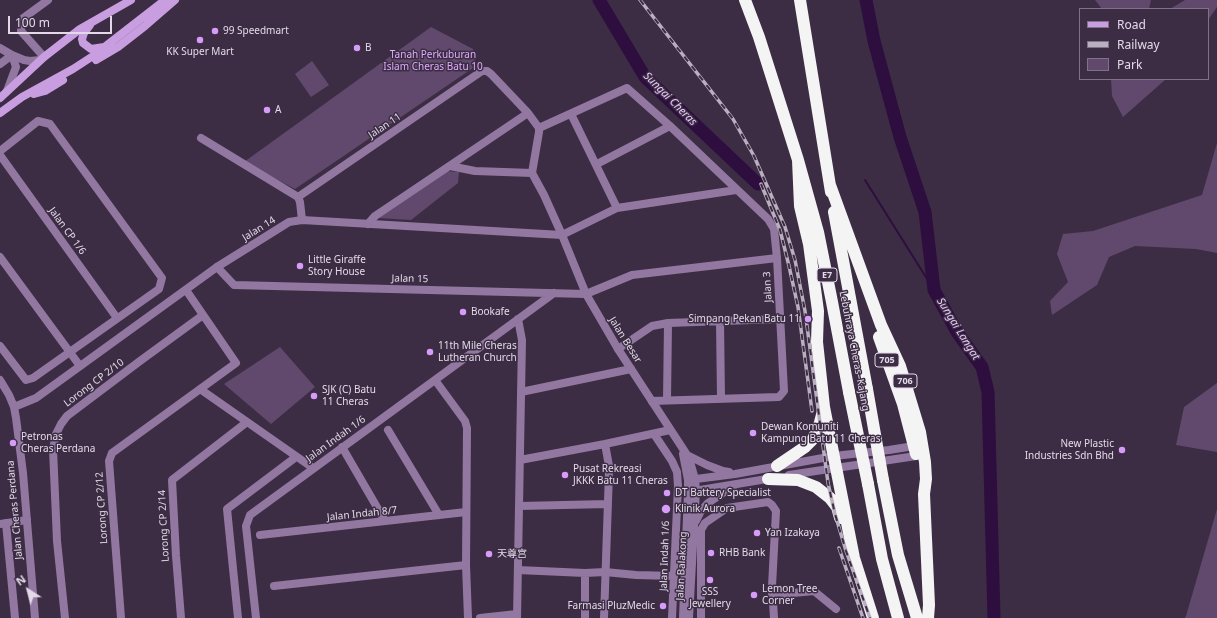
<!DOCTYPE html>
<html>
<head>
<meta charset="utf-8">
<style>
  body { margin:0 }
  #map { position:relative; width:1217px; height:618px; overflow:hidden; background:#3c2d44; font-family:"Noto Sans",sans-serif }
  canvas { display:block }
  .legend { position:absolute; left:1079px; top:8px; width:130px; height:72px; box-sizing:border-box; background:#3c2d44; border:1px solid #7f7286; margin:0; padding:5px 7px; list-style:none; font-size:12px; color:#e3d9e8 }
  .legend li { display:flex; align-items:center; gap:8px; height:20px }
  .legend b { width:20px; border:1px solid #7f7286 }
  .north { position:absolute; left:8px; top:570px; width:40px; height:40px; -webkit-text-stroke:3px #3c2d44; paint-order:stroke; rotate:324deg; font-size:11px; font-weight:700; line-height:16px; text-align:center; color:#e3d9e8 }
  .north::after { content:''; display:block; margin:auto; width:14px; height:18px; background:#e3d9e8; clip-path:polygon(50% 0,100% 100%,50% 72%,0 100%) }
  .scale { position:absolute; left:8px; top:16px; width:104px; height:18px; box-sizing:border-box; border:2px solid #e3d9e8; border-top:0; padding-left:5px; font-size:12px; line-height:14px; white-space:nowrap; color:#e3d9e8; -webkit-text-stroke:3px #3c2d44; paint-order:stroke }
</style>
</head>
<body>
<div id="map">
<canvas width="1217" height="618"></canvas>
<ul class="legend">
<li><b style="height:5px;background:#c89ee0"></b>Road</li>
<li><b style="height:5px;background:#baafc0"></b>Railway</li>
<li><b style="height:11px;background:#61496d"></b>Park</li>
</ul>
<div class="north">N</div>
<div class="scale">100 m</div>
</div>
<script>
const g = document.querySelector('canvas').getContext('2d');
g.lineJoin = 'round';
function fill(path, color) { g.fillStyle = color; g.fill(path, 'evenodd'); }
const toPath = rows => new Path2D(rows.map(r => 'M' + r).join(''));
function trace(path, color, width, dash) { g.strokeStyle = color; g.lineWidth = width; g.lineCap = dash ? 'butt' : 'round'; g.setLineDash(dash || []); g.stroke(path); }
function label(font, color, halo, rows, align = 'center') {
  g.font = font + ' "Noto Sans","Noto Sans SC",sans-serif'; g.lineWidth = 3; g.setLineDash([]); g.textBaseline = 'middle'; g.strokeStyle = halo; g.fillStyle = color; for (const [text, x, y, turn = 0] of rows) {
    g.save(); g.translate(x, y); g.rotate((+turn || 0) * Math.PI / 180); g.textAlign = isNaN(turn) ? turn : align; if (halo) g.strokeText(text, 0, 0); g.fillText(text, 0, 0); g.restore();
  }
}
const green = toPath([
  [1095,0,1151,0,1149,9,1102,9],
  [1185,0,1217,0,1217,7,1208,20,1208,9,1170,9],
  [431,27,473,49,476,66,295,189,244,162],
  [312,61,329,85,311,97,295,74],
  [1111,79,1166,79,1123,117,1112,96],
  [1217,143,1217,253,1196,249,1135,246,1109,257,1097,285,1052,315,1050,301,1068,282,1057,254,1063,234,1093,231,1202,195],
  [445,171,459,172,458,183,411,220,378,218],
  [280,347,315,387,271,424,224,384],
  [1217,383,1217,452,1176,445,1184,407],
  [1217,509,1217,618,1185,618,1186,616]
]);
const stream = toPath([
  [865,180,934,290]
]);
const river = toPath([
  [599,0,645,77,758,184],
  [866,0,874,41,900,137,925,212,934,290,957,332,982,367,988,392,994,618]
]);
const minor = toPath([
  [0,48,12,55,24,60,30,61,40,60],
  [44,57,21,31,22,19,48,0],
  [0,64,12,55],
  [7,91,16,67,12,55],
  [571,114,617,208],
  [539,128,627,88,670,126,768,219,774,229,777,258,784,391,779,397,652,401],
  [201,138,298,197,300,202,302,220],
  [0,151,38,121,50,124,162,278,159,289,33,378,26,380,0,346],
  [0,155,117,318],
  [597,164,670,126],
  [450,166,475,171,532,173],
  [298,197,482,71,487,71,491,74,528,113,539,128,539,132,532,173,544,195,562,235,617,208,736,190],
  [368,224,375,216,528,113],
  [0,257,80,366],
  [217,267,234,285,586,294,632,275,777,258],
  [720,321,721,399],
  [618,349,652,326,668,323,780,319],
  [435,380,465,421,467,428,466,565,468,618],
  [200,389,313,468],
  [521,392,631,369],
  [667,400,668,323],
  [388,430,439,515],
  [654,434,672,461,677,472,678,486,672,618],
  [342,447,385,521],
  [520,460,605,444,670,430],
  [519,506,608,504],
  [6,523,15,618],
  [0,524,27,520],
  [260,535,466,512],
  [518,570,585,573,605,572,636,575,674,576],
  [274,586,466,565],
  [772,595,814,591,836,609],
  [65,618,57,541,53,449,56,434,61,424,67,416,140,361,203,315],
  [121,618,109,461,112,453,236,363,186,290],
  [181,618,176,556,172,480,247,422],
  [238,618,227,509,296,457],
  [256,618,246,526,250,515,554,293],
  [480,618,517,614],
  [517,618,522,340,518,319],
  [585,618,585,573],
  [604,618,609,472,609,466,605,444],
  [701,618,701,530,705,523,727,508,768,502,772,505,776,511,772,586,774,618]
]);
const tertiary = toPath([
  [0,380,9,395,14,407,16,418,23,473,35,618],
  [14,407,36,398,217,267,289,222,302,220,562,235,586,294,618,349,687,455,691,465,695,479,696,490,689,618],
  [687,455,707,465,723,471,729,472],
  [789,475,916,456],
  [688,480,735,474,834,456,889,450,914,446],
  [688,492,773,478],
  [696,521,701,511,708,503,735,485],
  [683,618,688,492,688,480,683,454]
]);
const secondary = toPath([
  [90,25,84,33,82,39,83,43,91,49,104,47],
  [96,60,118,47,145,26,175,0],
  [34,94,45,91,63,80],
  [0,98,44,57,80,29,131,0],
  [0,113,22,97,73,69,93,56,165,0]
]);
const motorway = toPath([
  [745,0,759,37,798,160,818,232,832,302,849,392],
  [800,0,831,192],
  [798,160,800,206,809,244,818,311,817,342,824,407,854,558,873,618],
  [830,185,881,325,900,366,920,432,925,462,926,479,924,494,929,605,928,618],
  [834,212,867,389],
  [879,337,903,404,916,454],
  [777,466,805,447,813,439,819,426,823,411],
  [768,479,798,480,816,487,830,498,837,507,840,518],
  [883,480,898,555,917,618],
  [868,484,882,559,898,618]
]);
const rail = toPath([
  [640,0,733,119,754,156,785,227,795,260,805,311,828,483,835,514,846,551,870,618],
  [761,184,780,230,789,266,798,307,812,411],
  [839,548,863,618]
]);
const motorwayBridge = toPath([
  [867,389,883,480],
  [849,392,868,484]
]);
const markers = [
  [215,31,4,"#d79bf9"],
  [200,40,4,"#d79bf9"],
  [357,48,4,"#d79bf9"],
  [267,110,4,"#d79bf9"],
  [300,266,4,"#d79bf9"],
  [463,312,4,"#d79bf9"],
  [808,319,4,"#d79bf9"],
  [430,352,4,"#d79bf9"],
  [314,396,4,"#d79bf9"],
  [753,433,4,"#d79bf9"],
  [13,443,4,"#d79bf9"],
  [1122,450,4,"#d79bf9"],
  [565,475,4,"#d79bf9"],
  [667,493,4,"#d79bf9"],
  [666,509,5,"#d79bf9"],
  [757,533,4,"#d79bf9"],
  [711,553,4,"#d79bf9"],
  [489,554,4,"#d79bf9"],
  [710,580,4,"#d79bf9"],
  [754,595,4,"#d79bf9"],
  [663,606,4,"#d79bf9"]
];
const shields = [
  [827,275,20],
  [887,360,24],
  [905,381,24]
];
const shieldNames = [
  ["E7",827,275],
  ["705",887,360],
  ["706",905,381]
];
const poiNames = [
  ["99 Speedmart",223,31],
  ["B",365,48],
  ["KK Super Mart",200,52,"center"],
  ["A",275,110],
  ["Little Giraffe",308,260],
  ["Story House",308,272],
  ["Bookafe",471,312],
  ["Simpang Pekan Batu 11",800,319,"right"],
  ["11th Mile Cheras",438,346],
  ["Lutheran Church",438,358],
  ["SJK (C) Batu",322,390],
  ["11 Cheras",322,402],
  ["Dewan Komuniti",761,427],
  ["Kampung Batu 11 Cheras",761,439],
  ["Petronas",21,437],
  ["Cheras Perdana",21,449],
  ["New Plastic",1114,444,"right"],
  ["Industries Sdn Bhd",1114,456,"right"],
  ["Pusat Rekreasi",573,469],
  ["JKKK Batu 11 Cheras",573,481],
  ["DT Battery Specialist",675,493],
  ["Klinik Aurora",675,509],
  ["Yan Izakaya",765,533],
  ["RHB Bank",719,553],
  ["天尊宫",497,554],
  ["Lemon Tree",762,589],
  ["Corner",762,601],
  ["SSS",710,592,"center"],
  ["Jewellery",710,604,"center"],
  ["Farmasi PluzMedic",655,606,"right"]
];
const parkNames = [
  ["Tanah Perkuburan",433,55],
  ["Islam Cheras Batu 10",433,67]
];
const streetNames = [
  ["Jalan 11",385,126,-34],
  ["Jalan 14",259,229,-32],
  ["Jalan CP 1/6",67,231,54],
  ["Jalan 15",410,279,1],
  ["Jalan 3",768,287,-93],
  ["Jalan Besar",625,340,58],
  ["Lebuhraya Cheras–Kajang",854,351,79],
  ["Lorong CP 2/10",94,383,-37],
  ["Jalan Indah 1/6",336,439,-36],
  ["Lorong CP 2/12",102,508,-94],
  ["Jalan Cheras Perdana",15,510,-95],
  ["Jalan Indah 8/7",362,514,-6],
  ["Lorong CP 2/14",164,526,-93],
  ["Jalan Indah 1/6",665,556,-88],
  ["Jalan Balakong",682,566,-87]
];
const waterNames = [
  ["Sungai Cheras",670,99,45],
  ["Sungai Langat",958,329,58]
];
fill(green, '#61496d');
trace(stream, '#2e0e3e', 2);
trace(river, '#2e0e3e', 13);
trace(minor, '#9278a1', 8);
trace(tertiary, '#9278a1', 8);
trace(secondary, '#c89ee0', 8);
trace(motorway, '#f4f4f4', 12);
trace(rail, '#baafc0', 3.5);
trace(rail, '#3c2d44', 2, [6]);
trace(motorwayBridge, '#f4f4f4', 12);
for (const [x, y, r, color] of markers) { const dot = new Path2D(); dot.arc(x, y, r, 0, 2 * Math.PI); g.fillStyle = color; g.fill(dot); trace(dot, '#3c2d44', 1.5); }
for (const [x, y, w] of shields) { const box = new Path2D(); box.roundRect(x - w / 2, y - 7, w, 14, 3); g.fillStyle = '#3c2d44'; g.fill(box); trace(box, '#e3d9e8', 1); }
label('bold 9px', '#e3d9e8', null, shieldNames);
label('10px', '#e3d9e8', '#3c2d44', poiNames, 'left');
label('10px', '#dfadfc', '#3c2d44', parkNames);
label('10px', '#e3d9e8', '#3c2d44', streetNames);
label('italic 11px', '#e8caf9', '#3c2d44', waterNames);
</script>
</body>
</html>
